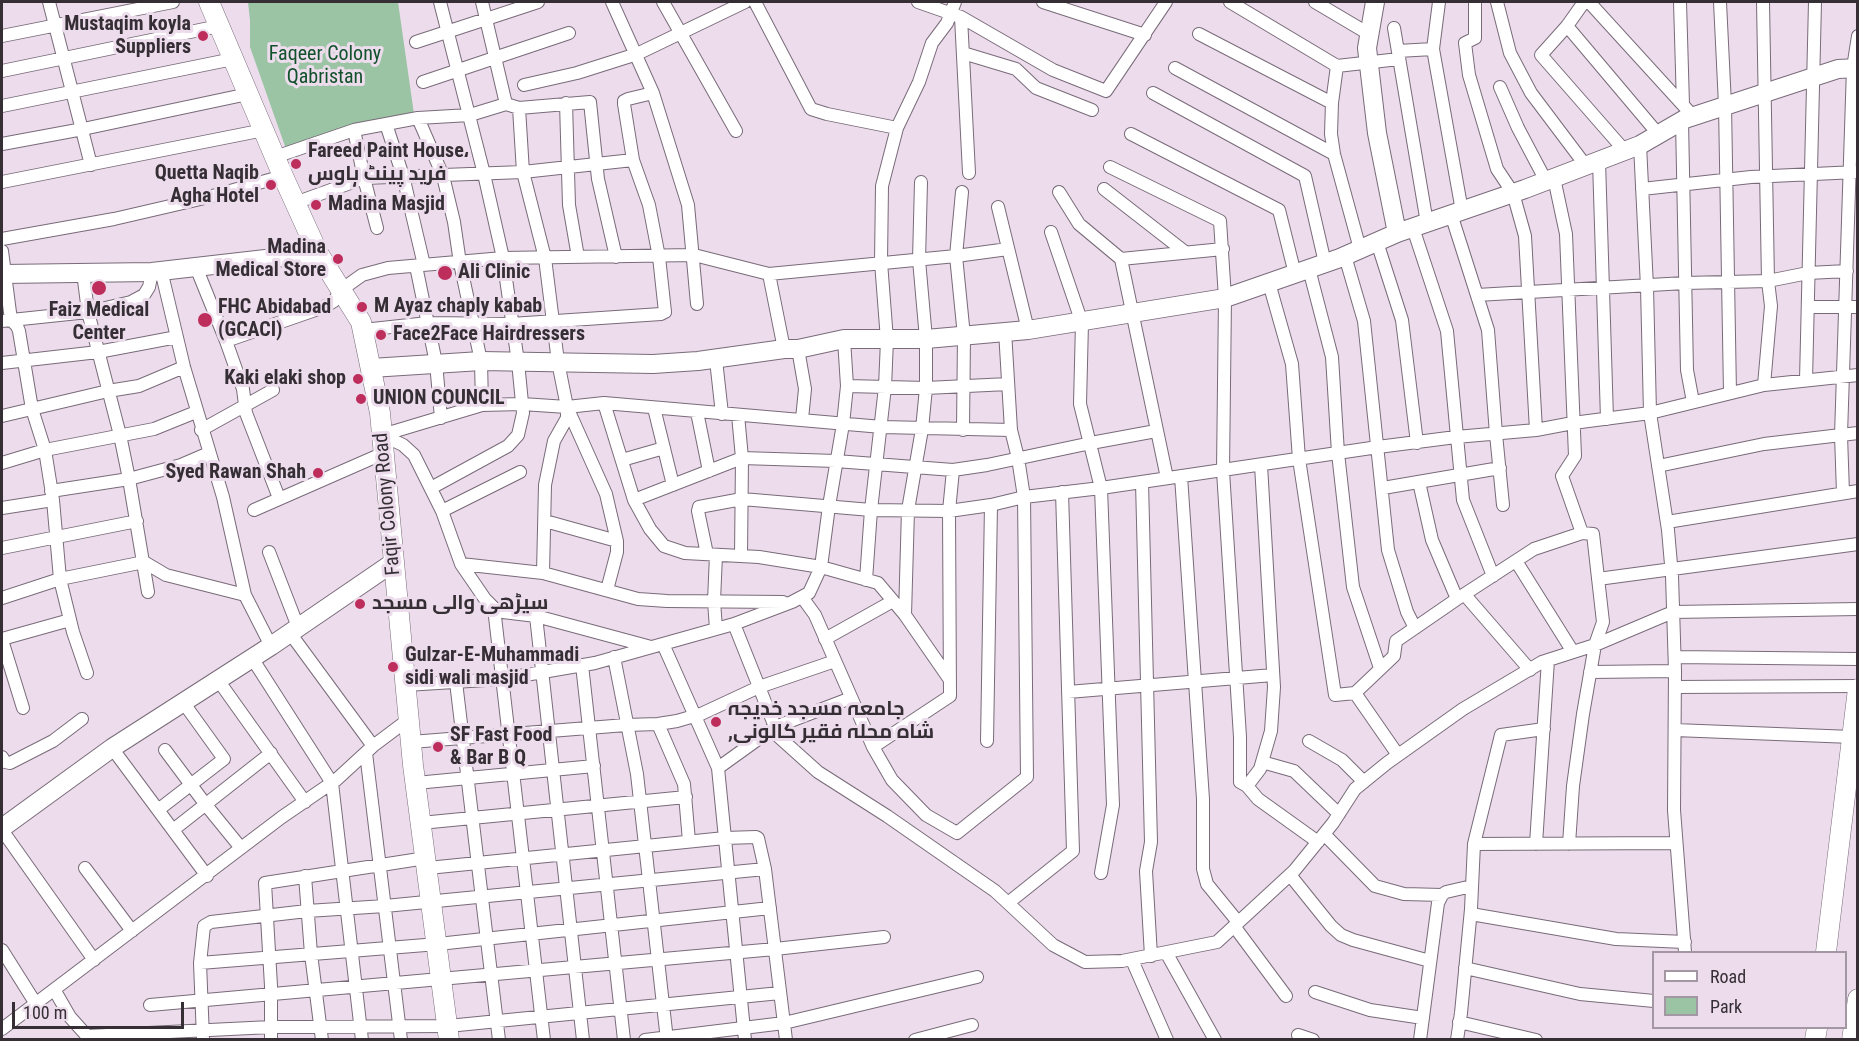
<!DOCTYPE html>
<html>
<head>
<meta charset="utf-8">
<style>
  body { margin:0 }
  #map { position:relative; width:1859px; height:1041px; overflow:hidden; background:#ecdcec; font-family:"Roboto Condensed",sans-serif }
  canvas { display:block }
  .frame { position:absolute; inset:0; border:3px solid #352f35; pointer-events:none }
  .legend { position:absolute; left:1652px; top:951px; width:195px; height:78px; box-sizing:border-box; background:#ecdcec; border:2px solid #a397a3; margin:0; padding:8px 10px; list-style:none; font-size:18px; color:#352f35 }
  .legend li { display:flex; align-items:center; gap:12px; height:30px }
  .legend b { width:30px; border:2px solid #a397a3 }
  .scale { position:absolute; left:12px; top:1002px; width:172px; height:27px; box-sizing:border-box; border:3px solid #352f35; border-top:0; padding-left:8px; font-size:18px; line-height:21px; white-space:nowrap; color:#352f35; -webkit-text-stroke:4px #ecdcec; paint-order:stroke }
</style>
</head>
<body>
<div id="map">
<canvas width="1859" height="1041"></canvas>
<div class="frame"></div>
<ul class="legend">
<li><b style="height:8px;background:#fff"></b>Road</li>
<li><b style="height:16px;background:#9ac4a4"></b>Park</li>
</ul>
<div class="scale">100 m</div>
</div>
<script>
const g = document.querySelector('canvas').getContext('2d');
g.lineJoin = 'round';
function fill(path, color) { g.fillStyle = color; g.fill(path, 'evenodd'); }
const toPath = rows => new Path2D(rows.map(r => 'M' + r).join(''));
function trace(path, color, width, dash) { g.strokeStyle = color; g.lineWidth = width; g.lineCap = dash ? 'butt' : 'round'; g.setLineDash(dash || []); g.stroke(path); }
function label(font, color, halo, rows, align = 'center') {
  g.font = font + ' "Roboto Condensed",Cairo,sans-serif'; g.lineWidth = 6; g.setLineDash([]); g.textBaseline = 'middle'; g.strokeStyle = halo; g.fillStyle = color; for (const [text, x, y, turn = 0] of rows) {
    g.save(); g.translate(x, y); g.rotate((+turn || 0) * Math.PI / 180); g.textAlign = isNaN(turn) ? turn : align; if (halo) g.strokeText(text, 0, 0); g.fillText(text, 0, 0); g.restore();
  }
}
const green = toPath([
  [248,2,398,2,414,114,286,149,250,47,250,20]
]);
const street = toPath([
  [49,2,91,165],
  [482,2,506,104],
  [612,2,653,93,688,205,697,304],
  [663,2,736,131],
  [755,2,811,109,827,114,897,128,919,82,932,43,947,23,955,2],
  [918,2,961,17,1053,70,1106,91,1166,2],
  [1043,2,1145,35],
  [1230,2,1337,66,1399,59],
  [1315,2,1369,34],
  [1439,2,1433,49,1462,211],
  [1475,2,1475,38,1465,43,1469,75,1497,169,1513,193,1525,236,1536,430],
  [1497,2,1510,53,1531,93,1586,166],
  [1584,2,1567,26,1541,55,1625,151],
  [1589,2,1693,116],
  [1680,2,1683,105],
  [1720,2,1725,105,1730,393],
  [1763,2,1768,281,1771,306,1764,385],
  [961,17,969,173],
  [1567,26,1659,135],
  [1394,28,1427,223],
  [1199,34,1332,103],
  [2,36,173,2],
  [416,42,538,2],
  [1398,51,1433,49],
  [963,53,1016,69,1036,88,1092,110],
  [1337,66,1332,103,1331,134,1334,154,1360,249],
  [1175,68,1334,154],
  [2,71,219,26],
  [423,82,569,33],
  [524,85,577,73,637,54,745,2],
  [1500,87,1518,128,1546,181],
  [1153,93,1305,176,1325,263],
  [566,103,569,205,578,257],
  [2,106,233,59],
  [519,108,523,172,545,258,558,362,567,407,606,494,617,541,617,552,607,590],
  [418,118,443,176,454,222,460,263,481,361,482,405],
  [1682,121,1687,370,1693,402],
  [386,124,403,176,424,265],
  [354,130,364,178,377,228],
  [1131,134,1279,210,1295,274],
  [2,144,83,129,248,94],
  [1640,145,1647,287,1650,413,1668,530,1672,576,1675,671,1674,810,1685,952],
  [275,157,354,130,418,118,470,115,506,104,519,108,590,102,598,179,616,257],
  [1599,161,1607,419],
  [1110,167,1220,221,1225,298,1223,471,1240,737,1240,782,1247,786,1258,799,1318,842],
  [1554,178,1566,234,1575,456,1562,476,1582,533,1593,534,1603,622,1595,645,1583,714,1573,786,1569,844],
  [2,182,264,130],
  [1104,189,1185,252],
  [1642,189,1751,177,1856,172],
  [962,192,956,256,964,336,963,430],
  [1059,192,1079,224,1121,259,1167,478],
  [295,203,364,178,523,172,633,160],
  [998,207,1028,330],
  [1451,214,1488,330,1496,434,1503,505],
  [1413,228,1447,331,1463,500,1493,576],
  [1051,232,1082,323,1080,404,1101,488,1113,805,1101,873],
  [2,239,114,219,209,197,283,176],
  [1377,242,1402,320,1417,443],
  [2,251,11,320,17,326,19,331,32,409,45,450,53,500,60,579,73,632,87,673],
  [1345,256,1364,321,1388,550,1407,612,1415,628],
  [1121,259,1223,249],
  [416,266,436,363,441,418],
  [196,267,226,341,243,389,246,413,279,498],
  [1309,269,1332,357,1338,453,1353,587,1380,668],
  [161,270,184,367,223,497,245,595,271,646],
  [83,272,88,312,120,435,129,479,148,592],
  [769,274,784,349],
  [1269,283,1292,364,1299,459,1335,695,1355,693,1394,656,1396,641,1457,599,1534,549,1582,533],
  [1477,295,1685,283,1768,281,1808,273,1847,271],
  [1808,307,1858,307],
  [2,321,88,312,131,302,144,295,149,287,152,272],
  [363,330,428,323,511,324,661,314,665,312,659,257,649,205,633,160,624,104,624,101,628,99,653,93],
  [226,341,324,307,334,301,341,290,362,275,388,268,503,258,694,255,769,274,956,256,1008,249],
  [798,349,805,389,802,419],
  [716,360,722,414],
  [2,363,98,352,177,337],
  [1806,380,1815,2],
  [847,386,926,388,1008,384],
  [604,403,634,500,650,529,664,546,685,553,759,557,821,567,878,583,905,615,950,680],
  [654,408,673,485],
  [697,412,709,471],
  [738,415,742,458,741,556],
  [2,416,108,391,139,386,184,367],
  [201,430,273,390],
  [382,435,482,405,522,404,567,407,604,403,882,427,1011,430],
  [382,435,403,445,414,455,442,511,461,564,485,599,494,608,503,612,536,616,651,647],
  [622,460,664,448],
  [2,463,45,450,154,429,196,412],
  [1658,466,1764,444,1858,433],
  [1181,476,1203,799,1203,869,1207,884,1238,922],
  [1142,482,1151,842,1146,871,1151,956],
  [1419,482,1432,540,1457,599],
  [431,488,508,446,518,435,523,413,518,362,503,258,484,174,440,2],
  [1383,488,1500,468],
  [51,491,129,479,181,465,209,453],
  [1843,493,1841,435,1853,68,1858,36],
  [634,500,742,458,836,461,953,470,987,465,1091,443,1156,431],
  [2,508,53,500],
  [254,510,384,453],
  [442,511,520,472],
  [545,521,617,541],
  [1667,522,1858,491],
  [2,548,137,521],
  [269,552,298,627],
  [707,554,698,511,699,507,742,499,871,510,949,511,991,505,1024,497,1101,488,1378,447,1456,437,1536,430,1573,423,1650,413,1764,385,1858,375],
  [716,555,714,601,716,629],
  [1516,561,1573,652],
  [461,564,543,573,638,599,667,601,783,602],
  [543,573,545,485,554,441,567,418,567,408],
  [1598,579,1858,544],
  [866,580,871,510,885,387,887,340,881,262,882,186,897,128],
  [1465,595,1530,670],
  [802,597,815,615,873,747,892,780,926,815,957,833,1027,777,1024,497,1018,458,1011,430,1005,331],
  [2,598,60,579,144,562,166,575,245,595],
  [494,608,544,1040],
  [905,615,908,510,922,429,926,388,926,339,919,260,921,182],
  [536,616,583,1040],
  [734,624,779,737,818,772,887,816,995,891,1053,945,1085,962,1122,961,1217,942,1294,871,1333,823,1355,789,1387,763,1463,709,1542,662,1595,645,1673,612,1858,609],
  [290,633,373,746],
  [2,639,70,620],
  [825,639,893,601],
  [2,640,23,708],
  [663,644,718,768,745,1040],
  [614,657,637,774,667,1040],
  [1675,657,1858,659],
  [252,658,332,783,362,1040],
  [582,665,624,1040],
  [1590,672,1675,671],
  [218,680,305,802],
  [456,682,499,1040],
  [406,685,502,679,595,663,734,624,792,602,809,593,821,567,829,506,843,424,847,386,844,339],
  [1675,687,1858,686],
  [1068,692,1273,675],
  [1355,693,1398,755],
  [658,724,684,784,689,841],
  [1675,730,1852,737],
  [987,741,991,505],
  [1309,741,1342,760,1364,782],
  [411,742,626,725,658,724,677,721,701,714,759,687,835,661],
  [873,747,950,696,949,511,953,470],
  [112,748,207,876],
  [165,750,206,805,241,848],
  [366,753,401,1040],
  [2,757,5,762,10,763,53,741,82,719],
  [1262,762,1294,771,1339,814],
  [718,768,775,727,851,698],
  [416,783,594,766],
  [1247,786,1260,769,1271,731,1274,687,1261,465],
  [158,810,224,759,183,702],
  [421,823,686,797],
  [2,830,94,960],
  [173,830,271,753],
  [1324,834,1375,886,1404,894,1442,895],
  [1474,844,1676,843],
  [1536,844,1548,660],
  [85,868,132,931],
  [428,868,725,838,756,837,758,838,765,869,786,1040],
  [1290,875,1331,926,1341,935,1353,940,1430,961],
  [305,876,311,954,322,1040],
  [1008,903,1073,851,1062,492],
  [1471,914,1616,939,1685,942],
  [1234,926,1286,996],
  [2,950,36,1004],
  [1167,954,1215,1040],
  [1132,960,1167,1040],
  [200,963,438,944,770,908],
  [1465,968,1580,994,1654,1001],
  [55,991,70,1017,87,1036,88,1040],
  [1315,992,1370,1010,1423,1018],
  [150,1005,775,949,884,937],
  [1459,1022,1536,1040],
  [2,1029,282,817,336,780,373,746,409,719],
  [1298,1035,1313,1040],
  [87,1036,271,1027,448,1026,780,993],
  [203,1038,200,963,204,926,211,922,307,911,385,906,765,869],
  [271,1040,271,986,265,883,426,858],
  [645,1040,784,1023,977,977],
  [915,1040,972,1025],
  [1420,1040,1438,903,1442,895,1446,892,1472,886],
  [1457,1040,1461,1013,1471,909,1474,844,1501,735,1544,729]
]);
const secondary = toPath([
  [1375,2,1367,48,1377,133,1397,233],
  [2,274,152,272,318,253],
  [371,368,481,361,653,364,698,361,784,349,798,349,844,339,926,339,1028,330,1225,298,1340,258,1397,233,1525,189,1640,145,1685,119,1838,69,1858,68],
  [2,828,112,748,271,646,394,562]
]);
const primary = toPath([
  [209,2,283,176,318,253,361,322,380,413,413,765,449,1040],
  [1826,952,1858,689],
  [1815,1040,1817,1028],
  [1852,1040,1858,999]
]);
const markers = [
  [203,36,6,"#bd2e5c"],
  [296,164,6,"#bd2e5c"],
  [271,185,6,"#bd2e5c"],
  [316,205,6,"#bd2e5c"],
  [338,259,6,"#bd2e5c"],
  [445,273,8,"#bd2e5c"],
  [99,288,8,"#bd2e5c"],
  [362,307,6,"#bd2e5c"],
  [205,320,8,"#bd2e5c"],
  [381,335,6,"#bd2e5c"],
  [358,379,6,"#bd2e5c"],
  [361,399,6,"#bd2e5c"],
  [318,473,6,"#bd2e5c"],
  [360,604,6,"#bd2e5c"],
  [393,667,6,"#bd2e5c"],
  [716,722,6,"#bd2e5c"],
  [438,747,6,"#bd2e5c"]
];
const poiNames = [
  ["Mustaqim koyla",191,25,"right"],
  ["Suppliers",191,48,"right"],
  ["Fareed Paint House،",308,152],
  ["فرید پینٹ ہاوس",308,175],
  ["Quetta Naqib",259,174,"right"],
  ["Agha Hotel",259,197,"right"],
  ["Madina Masjid",328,205],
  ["Madina",326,248,"right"],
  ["Medical Store",326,271,"right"],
  ["Ali Clinic",458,273],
  ["M Ayaz chaply kabab",374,307],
  ["FHC Abidabad",218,308],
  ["(GCACI)",218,331],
  ["Faiz Medical",99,311,"center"],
  ["Center",99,334,"center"],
  ["Face2Face Hairdressers",393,335],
  ["Kaki elaki shop",346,379,"right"],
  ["UNION COUNCIL",373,399],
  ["Syed Rawan Shah",306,473,"right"],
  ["سیڑھی والی مسجد",372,604],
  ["Gulzar-E-Muhammadi",405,656],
  ["sidi wali masjid",405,679],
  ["جامعہ مسجد خدیجہ",728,710],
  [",شاہ محلہ فقیر کالونی",728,733],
  ["SF Fast Food",450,736],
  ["& Bar B Q",450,759]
];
const parkNames = [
  ["Faqeer Colony",325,55],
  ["Qabristan",325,78]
];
const streetNames = [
  ["Faqir Colony Road",388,504,-95]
];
fill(green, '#9ac4a4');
trace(street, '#796b79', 14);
trace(secondary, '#796b79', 20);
trace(primary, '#796b79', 21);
trace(street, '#fff', 12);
trace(secondary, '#fff', 18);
trace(primary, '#fff', 20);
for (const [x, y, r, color] of markers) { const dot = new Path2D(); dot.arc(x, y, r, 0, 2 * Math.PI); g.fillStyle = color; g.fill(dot); trace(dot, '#ecdcec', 2); }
label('bold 20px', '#352f35', '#ecdcec', poiNames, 'left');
label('20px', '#11512b', '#ecdcec', parkNames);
label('20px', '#352f35', '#ecdcec', streetNames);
</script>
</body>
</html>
